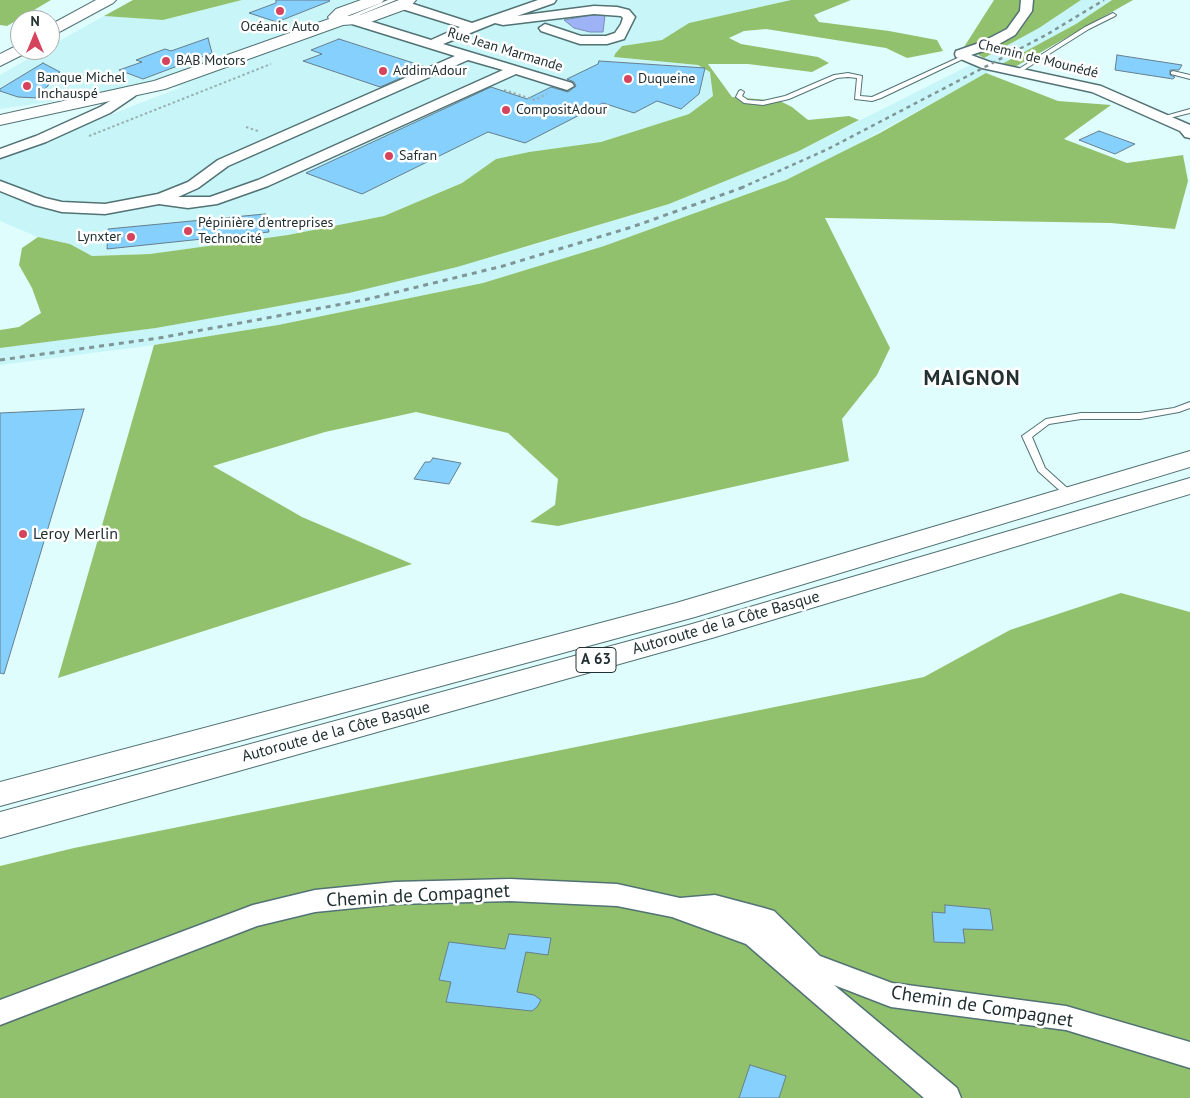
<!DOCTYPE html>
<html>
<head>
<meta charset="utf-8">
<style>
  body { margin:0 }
  #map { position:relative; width:1190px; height:1098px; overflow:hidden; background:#e0fdfe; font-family:"PT Sans",sans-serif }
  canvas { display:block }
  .north { position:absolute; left:10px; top:10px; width:50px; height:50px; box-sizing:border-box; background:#fff; border:1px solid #a7acad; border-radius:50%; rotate:0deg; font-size:14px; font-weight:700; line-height:20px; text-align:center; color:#223031 }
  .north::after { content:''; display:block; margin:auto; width:18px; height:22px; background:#d5445c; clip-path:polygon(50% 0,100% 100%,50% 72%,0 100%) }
</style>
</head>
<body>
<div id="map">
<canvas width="1190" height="1098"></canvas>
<div class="north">N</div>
</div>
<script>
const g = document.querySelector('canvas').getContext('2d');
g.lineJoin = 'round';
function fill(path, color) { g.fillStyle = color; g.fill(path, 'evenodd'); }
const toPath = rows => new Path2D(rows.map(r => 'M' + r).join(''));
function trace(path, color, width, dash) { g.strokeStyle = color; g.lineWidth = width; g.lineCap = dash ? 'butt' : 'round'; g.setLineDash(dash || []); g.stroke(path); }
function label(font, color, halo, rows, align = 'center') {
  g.font = font + ' "PT Sans",sans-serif'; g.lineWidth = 5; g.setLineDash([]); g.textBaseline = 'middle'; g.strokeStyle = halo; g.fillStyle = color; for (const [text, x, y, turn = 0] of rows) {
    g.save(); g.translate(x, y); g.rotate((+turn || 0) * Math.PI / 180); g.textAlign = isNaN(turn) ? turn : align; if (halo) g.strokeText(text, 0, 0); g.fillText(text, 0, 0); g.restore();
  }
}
const built = toPath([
  [242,0,791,0,689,23,662,40,622,46,614,57,698,65,711,72,713,96,689,114,601,142,529,152,496,159,462,183,384,216,288,235,150,254,92,256,70,244,38,237,0,221,0,158,184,86,125,91,0,109,0,75,44,50,50,50,50,46,104,16,163,20],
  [1081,0,1112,0,1076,24,841,153,786,180,604,246,483,283,278,325,154,345,0,365,0,348,156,328,349,293,530,246,669,204,799,151,984,58,1039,28]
]);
const forest = toPath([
  [0,0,51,0,7,26,0,25],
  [133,0,242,0,163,20,104,16],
  [791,0,851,0,814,15,819,22,889,31,937,40,943,51,907,58,886,48,766,29,744,31,729,38,741,44,818,57,829,63,812,72,748,64,708,64,732,97,780,101,792,107,808,120,849,116,859,120,799,151,669,204,457,267,349,293,257,310,156,328,0,348,0,330,19,327,41,313,32,288,19,265,22,248,38,237,70,244,92,256,150,254,288,235,384,216,462,183,496,159,529,152,601,142,689,114,713,96,710,72,698,65,614,57,615,54,622,46,662,40,689,23],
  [994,0,1081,0,1039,28,984,58,964,47],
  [1112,0,1133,0,1013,68,1002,64,1076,24],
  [986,73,1058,101,1111,105,1064,139,1127,163,1183,155,1188,181,1175,229,1111,223,825,218,890,348,877,375,842,419,849,461,558,526,530,522,555,505,558,479,508,433,416,412,325,432,213,466,302,517,412,564,58,678,154,345,278,325,483,283,604,246,786,180,880,133],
  [1121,593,1190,612,1190,1098,0,1098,0,866,74,848,924,677,1010,630]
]);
const water = toPath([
  [602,13,605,15,603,32,590,32,574,28,564,20,602,13]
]);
const building = toPath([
  [276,0,329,0,330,1,277,22,249,13,276,3,276,0],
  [208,38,212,53,143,79,119,70,142,62,136,60,165,49,171,51,208,38],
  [339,39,401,59,426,67,380,87,303,61,322,54,311,50,339,39],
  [1117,55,1182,65,1179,70,1170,70,1170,75,1175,77,1173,79,1115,70,1117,55],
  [599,61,705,68,699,94,681,109,657,101,634,113,603,103,525,143,488,132,362,194,306,173,491,87,527,99,551,87,568,92,576,86,574,82,567,79,598,64,599,61],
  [43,63,60,72,50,78,48,86,39,93,39,98,18,97,0,91,0,89,43,63],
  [1099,131,1135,144,1115,154,1079,140,1099,131],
  [265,214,269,232,107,249,108,229,265,214],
  [84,409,4,674,0,673,0,413,84,409],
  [433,458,461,463,449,484,414,479,425,462,430,462,433,458],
  [945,905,990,909,993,930,963,929,965,943,934,942,932,912,945,913,945,905],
  [509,934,551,938,548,955,526,952,517,992,534,995,541,1000,537,1007,532,1011,446,1002,451,982,439,980,449,942,505,949,509,934],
  [750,1065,786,1076,779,1098,739,1098,750,1065]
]);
const path = toPath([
  [504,90,535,100,547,94],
  [246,127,258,131],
  [89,136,271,64]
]);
const service = toPath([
  [388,0,396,0,345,21,340,20,388,0],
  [1113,13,1116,15,1115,16,1089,29,1019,73,1014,72,1085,27,1113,13],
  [962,56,967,57,881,98,872,101,855,99,857,78,848,77,837,78,789,99,763,105,744,103,736,97,739,91,741,90,744,92,742,96,748,100,763,101,785,96,834,75,848,73,862,76,860,96,872,97,962,56],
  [1173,71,1190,75,1190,79,1171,74,1171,72,1173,71],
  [1190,109,1190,113,1161,120,1158,118,1190,109],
  [1190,402,1190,408,1179,412,1140,419,1081,419,1049,424,1032,437,1045,468,1075,495,1070,498,1067,497,1038,471,1022,436,1046,419,1081,413,1140,413,1174,408,1190,402]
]);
const minor = toPath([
  [538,0,556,0,554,3,517,16,594,6,617,7,629,10,635,17,624,39,607,44,580,44,541,31,539,28,545,24,581,36,606,36,615,33,621,24,623,18,621,16,594,14,503,25,495,23,443,44,572,83,574,86,567,90,516,74,268,186,217,204,188,208,159,204,105,214,62,212,35,205,0,191,0,181,45,198,62,202,105,204,158,194,188,182,218,160,455,56,352,24,350,21,352,18,360,18,431,40,460,27,399,8,397,5,399,2,407,2,472,23,538,0],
  [468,60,503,70,258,180,210,197,178,197,198,188,228,166,468,60],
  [1021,0,1033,0,1032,11,1015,35,992,48,971,55,990,62,1101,86,1190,125,1190,138,1185,137,1180,131,1092,92,982,68,956,57,955,54,956,51,982,42,1007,29,1020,11,1021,0],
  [130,89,135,90,137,93,135,96,110,113,46,142,0,158,0,149,36,136,100,107,130,89],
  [510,879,617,884,680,898,715,895,764,908,774,911,820,956,892,983,1066,1006,1190,1042,1190,1068,1066,1030,891,1007,834,985,957,1088,961,1098,924,1098,746,944,672,917,617,906,510,901,395,904,315,912,257,926,0,1025,0,1000,253,905,315,890,395,882,510,879]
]);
const secondary = toPath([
  [361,0,384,0,381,3,347,16,360,15,399,0,416,0,409,8,368,23,343,25,165,89,0,125,0,115,154,81,329,19,328,17,336,9,361,0]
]);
const primary = toPath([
  [96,0,116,0,113,3,50,37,50,25,96,0],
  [20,44,20,50,28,50,26,53,0,66,0,54,20,44]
]);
const motorway = toPath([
  [1190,451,1190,467,695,617,0,806,0,782,676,603,1190,451],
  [1190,478,1190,494,712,638,0,838,0,812,692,624,1190,478]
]);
const railFar1 = toPath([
  [741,188,828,149,1046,35,1104,0]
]);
const rail = toPath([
  [0,360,159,338,364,300,503,266,632,227,744,187]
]);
const markers = [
  [280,11,5,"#d5445c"],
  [166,61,5,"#d5445c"],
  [383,71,5,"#d5445c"],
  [628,79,5,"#d5445c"],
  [27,86,5,"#d5445c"],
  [506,110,5,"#d5445c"],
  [389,156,5,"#d5445c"],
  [188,231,5,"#d5445c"],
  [131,237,5,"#d5445c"],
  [23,534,5,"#d5445c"]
];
const farPoinames = [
  ["Océanic Auto",280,27,"center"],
  ["BAB Motors",176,61],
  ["AddimAdour",393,71],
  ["Banque Michel",37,78],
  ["Inchauspé",37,94],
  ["Duqueine",638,79],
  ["CompositAdour",516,110],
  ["Safran",399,156],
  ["Pépinière d'entreprises",198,223],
  ["Technocité",198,239],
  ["Lynxter",121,237,"right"]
];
const farStreetnames = [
  ["Rue Jean Marmande",505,50,17],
  ["Chemin de Mounédé",1038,59,14]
];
const shields = [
  [596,660,40]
];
const shieldNames = [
  ["A 63",596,660]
];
const poiNames = [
  ["Leroy Merlin",33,534]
];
const streetNames = [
  ["Autoroute de la Côte Basque",726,623,-16],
  ["Autoroute de la Côte Basque",336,732,-15]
];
const nearStreetnames = [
  ["Chemin de Compagnet",418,896,-3],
  ["Chemin de Compagnet",982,1007,9]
];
const districtNames = [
  ["MAIGNON",972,379]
];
fill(built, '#c7f5f8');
fill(forest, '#92c16d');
fill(water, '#9eb3f5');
trace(water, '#798cba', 1);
fill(building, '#85d0fd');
trace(building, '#667f8e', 1);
trace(service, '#527274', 2);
trace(minor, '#527274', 3);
trace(secondary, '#527274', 2);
trace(primary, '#527274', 2);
trace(motorway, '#527274', 2);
trace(path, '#98b0b1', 2, [2.5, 2.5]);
fill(service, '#fff');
fill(minor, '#fff');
fill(secondary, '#fff');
fill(primary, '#fff');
fill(motorway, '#fff');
trace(railFar1, '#809596', 2.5, [4, 4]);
trace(rail, '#809596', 3, [5, 5]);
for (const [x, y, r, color] of markers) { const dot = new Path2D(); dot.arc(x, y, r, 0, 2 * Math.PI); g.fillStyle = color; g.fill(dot); trace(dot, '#fff', 2); }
label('14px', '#223031', '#fff', farPoinames, 'left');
label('14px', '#223031', '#fff', farStreetnames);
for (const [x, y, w] of shields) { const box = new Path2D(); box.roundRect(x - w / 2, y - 12.5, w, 25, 4); g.fillStyle = '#fff'; g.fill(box); trace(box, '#223031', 1); }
label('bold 15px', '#223031', null, shieldNames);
label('16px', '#223031', '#fff', poiNames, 'left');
label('16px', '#223031', '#fff', streetNames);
label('19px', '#223031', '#fff', nearStreetnames);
g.letterSpacing = '1px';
label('bold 21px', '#223031', '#fff', districtNames);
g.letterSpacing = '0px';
</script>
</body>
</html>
